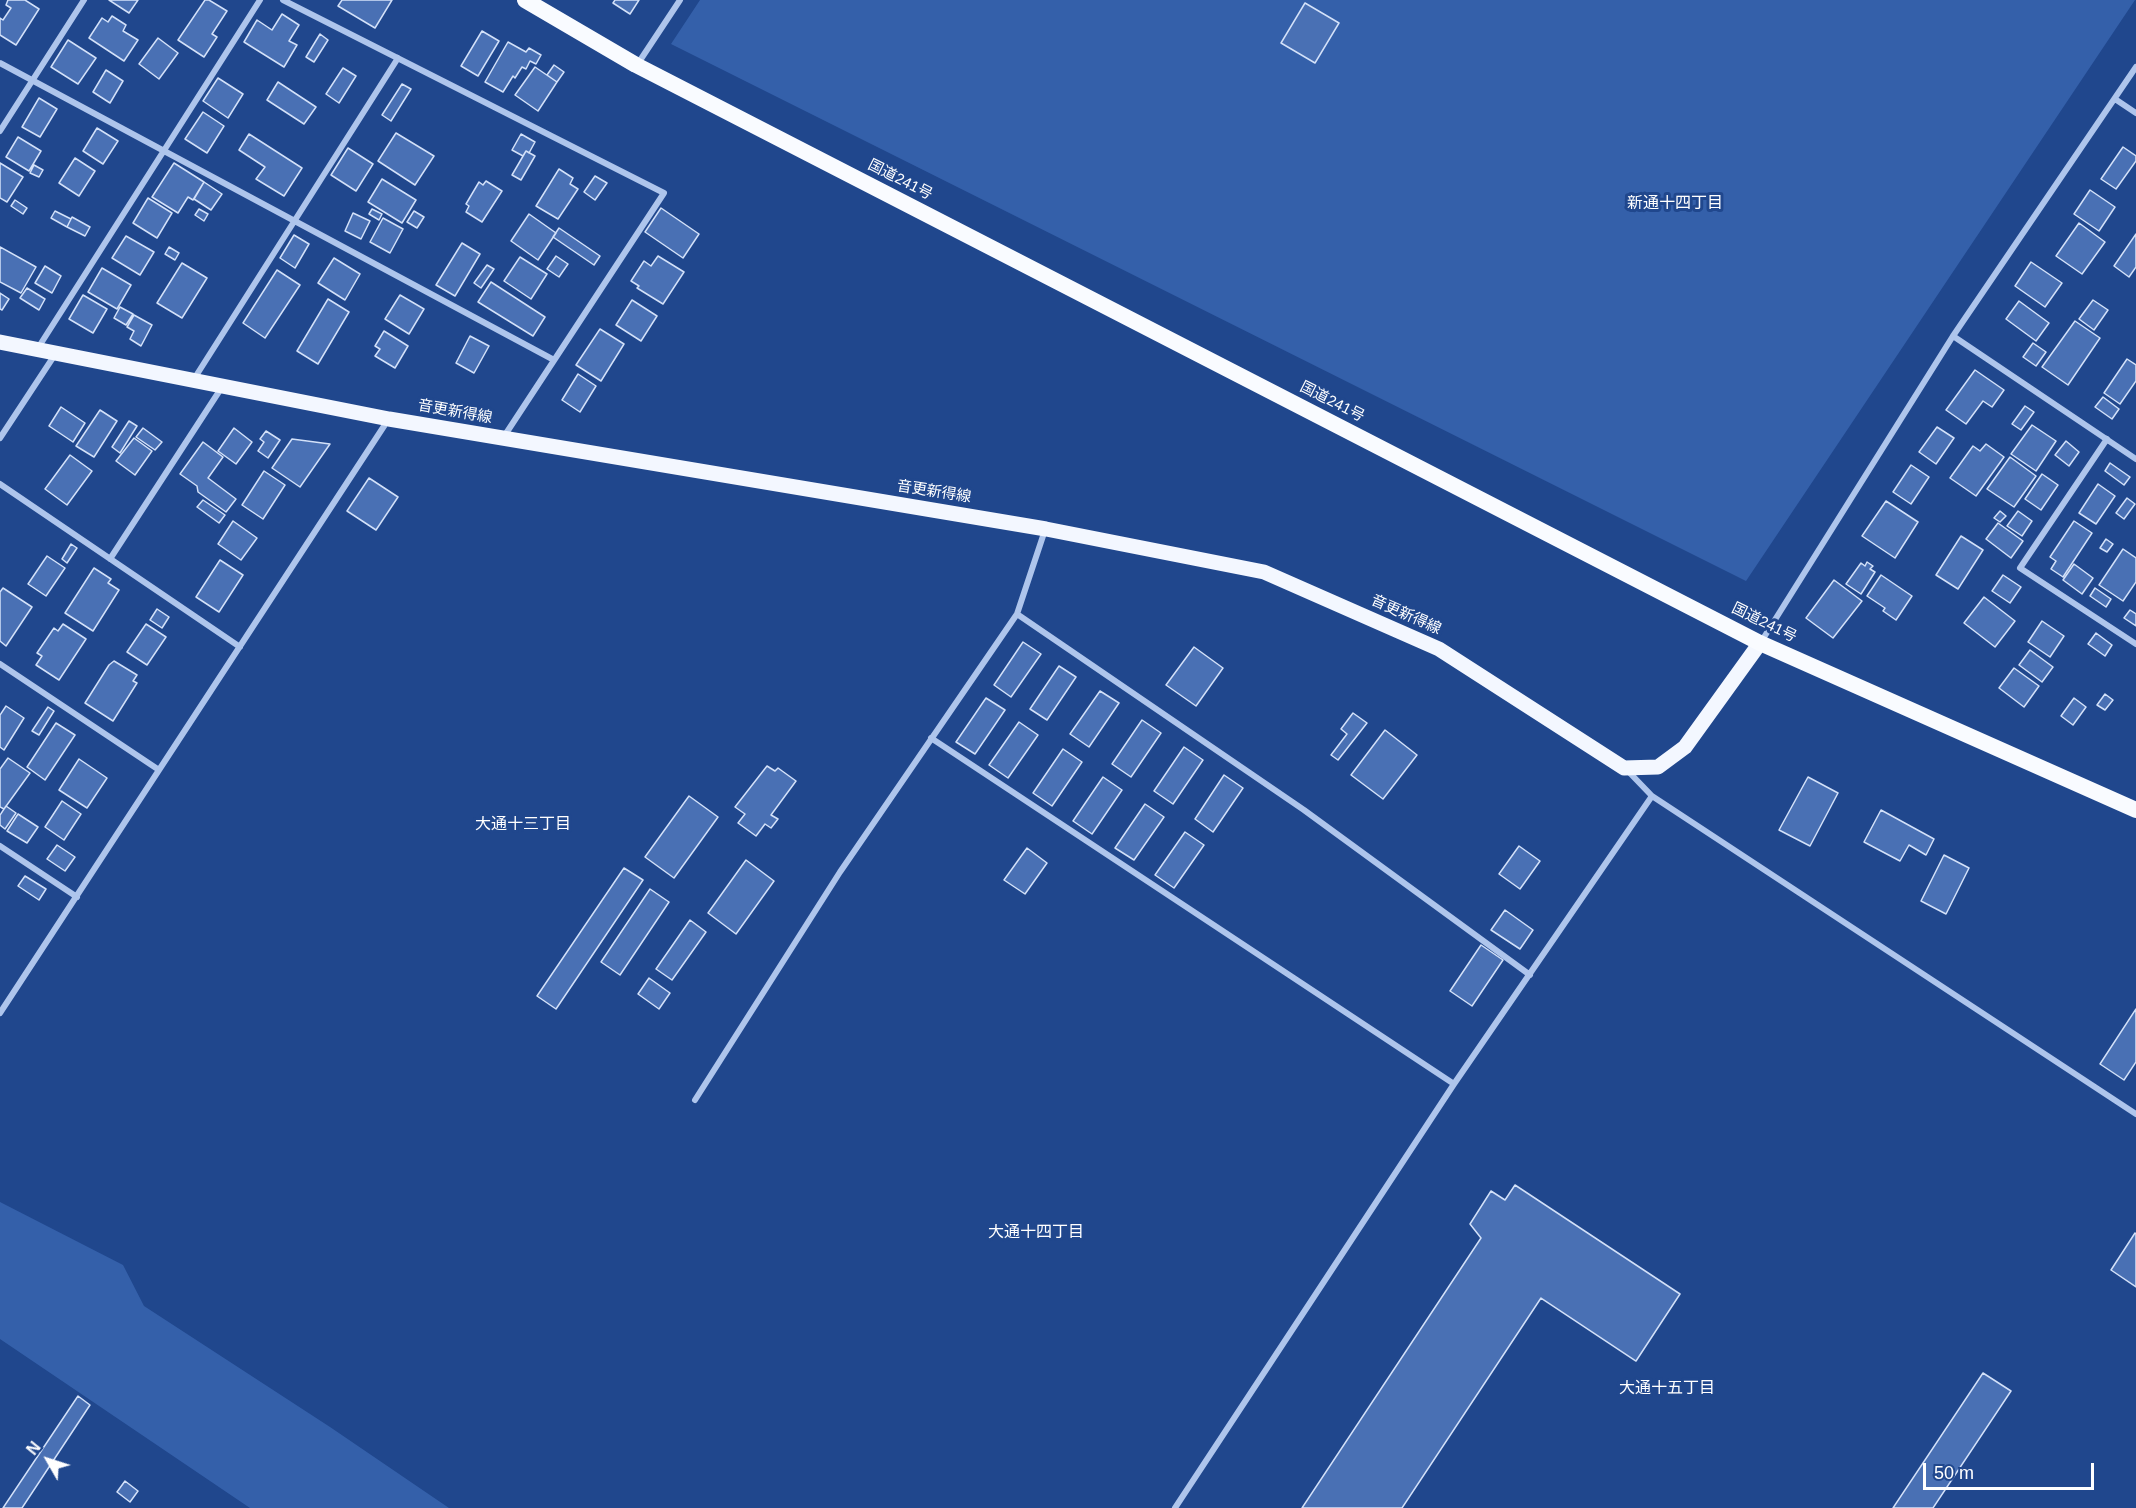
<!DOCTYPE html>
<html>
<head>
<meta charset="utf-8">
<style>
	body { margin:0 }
	#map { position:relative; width:2136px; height:1508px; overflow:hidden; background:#20478d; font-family:Helvetica,sans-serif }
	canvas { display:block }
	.north { position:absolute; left:18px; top:1430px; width:60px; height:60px; -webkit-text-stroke:4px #20478d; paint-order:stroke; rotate:309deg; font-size:16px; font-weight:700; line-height:24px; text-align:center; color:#fff }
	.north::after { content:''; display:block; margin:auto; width:21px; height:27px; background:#fff; clip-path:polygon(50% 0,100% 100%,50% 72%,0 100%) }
	.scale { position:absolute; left:1923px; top:1463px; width:171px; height:27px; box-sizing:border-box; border:3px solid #fff; border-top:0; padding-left:8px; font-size:18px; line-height:21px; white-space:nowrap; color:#fff; -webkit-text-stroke:4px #20478d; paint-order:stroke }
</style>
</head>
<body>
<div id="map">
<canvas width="2136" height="1508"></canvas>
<div class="north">N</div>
<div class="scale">50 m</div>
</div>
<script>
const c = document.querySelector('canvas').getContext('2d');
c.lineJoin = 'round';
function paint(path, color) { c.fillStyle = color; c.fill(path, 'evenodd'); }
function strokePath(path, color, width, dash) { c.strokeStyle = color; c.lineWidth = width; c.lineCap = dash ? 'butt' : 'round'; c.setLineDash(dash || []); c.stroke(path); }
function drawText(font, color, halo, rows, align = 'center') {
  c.font = font + ' Helvetica,"Noto Sans JP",sans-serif'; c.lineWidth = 6; c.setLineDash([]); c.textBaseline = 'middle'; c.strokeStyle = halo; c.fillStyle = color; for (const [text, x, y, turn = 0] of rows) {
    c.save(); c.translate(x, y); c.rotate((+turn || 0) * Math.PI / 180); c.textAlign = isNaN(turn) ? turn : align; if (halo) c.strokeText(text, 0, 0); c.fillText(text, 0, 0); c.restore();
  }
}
const green = new Path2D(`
	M 700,0 L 2135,0 L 1746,581 L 671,44 Z
	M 0,1202 L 123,1265 L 144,1306 L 330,1427 L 449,1508 L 250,1508 L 0,1339 Z`);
const building = new Path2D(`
	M 8,0 L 25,0 L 39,9 L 16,45 L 0,35 L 0,18 L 3,20 L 11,8 L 6,5 Z
	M 109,0 L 138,0 L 129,13 Z
	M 205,0 L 209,0 L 227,11 L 212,34 L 217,37 L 204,57 L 178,40 Z
	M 342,0 L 392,0 L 375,28 L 338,6 Z
	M 615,0 L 639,0 L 630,14 L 613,3 Z
	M 1305,3 L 1339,23 L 1315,63 L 1281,43 Z
	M 282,14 L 299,25 L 289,41 L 297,45 L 284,67 L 244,42 L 257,20 L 272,30 Z
	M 112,16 L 126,25 L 123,31 L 138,40 L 124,61 L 89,38 L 102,18 L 108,22 Z
	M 482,31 L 499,41 L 478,76 L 461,66 Z
	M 320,34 L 328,40 L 314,62 L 306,57 Z
	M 158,38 L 178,53 L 159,79 L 139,64 Z
	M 68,40 L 96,58 L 78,84 L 51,67 Z
	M 508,42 L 526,52 L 529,48 L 541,55 L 536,64 L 530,61 L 526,69 L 522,67 L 515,78 L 513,76 L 503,92 L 485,82 Z
	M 554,65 L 564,72 L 557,82 L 547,75 Z
	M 535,67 L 557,82 L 538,111 L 515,95 Z
	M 343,68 L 356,76 L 339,103 L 326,94 Z
	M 106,70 L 123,81 L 110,103 L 93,92 Z
	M 218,78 L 243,94 L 228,118 L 203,101 Z
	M 278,82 L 316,107 L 304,124 L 267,100 Z
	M 402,84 L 411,89 L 391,121 L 382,115 Z
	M 39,98 L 57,109 L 40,137 L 22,127 Z
	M 203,112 L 224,126 L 207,153 L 185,139 Z
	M 97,128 L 118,141 L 103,164 L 83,151 Z
	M 396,133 L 434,156 L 415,185 L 378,161 Z
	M 249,134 L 302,168 L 284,196 L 256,179 L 265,167 L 239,150 Z
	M 521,134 L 535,142 L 529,153 L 526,151 L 523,156 L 512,150 Z
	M 18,137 L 41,151 L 29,171 L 6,157 Z
	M 2123,147 L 2136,156 L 2136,161 L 2116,189 L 2101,179 Z
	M 348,148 L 373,164 L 356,191 L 331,175 Z
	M 526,151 L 535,156 L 521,180 L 512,175 Z
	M 75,158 L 95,171 L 79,196 L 59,183 Z
	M 0,163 L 23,177 L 7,202 L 0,198 Z
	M 174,163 L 204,182 L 193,200 L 188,197 L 178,213 L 152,197 Z
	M 34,165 L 43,170 L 39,177 L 30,173 Z
	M 559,169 L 573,178 L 570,184 L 578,189 L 558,219 L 536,206 Z
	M 595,176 L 607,183 L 595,200 L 584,192 Z
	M 382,179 L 416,200 L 402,223 L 368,202 Z
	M 486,181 L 502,191 L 482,222 L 466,212 L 469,206 L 466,204 L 479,182 L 483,185 Z
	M 204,182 L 222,194 L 211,210 L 194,199 Z
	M 2090,190 L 2115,207 L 2099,231 L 2074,214 Z
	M 148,198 L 172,213 L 157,238 L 133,223 Z
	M 15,200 L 27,208 L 23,214 L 11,206 Z
	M 661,208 L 699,234 L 683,258 L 645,232 Z
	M 199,209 L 208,214 L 204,221 L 195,215 Z
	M 372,209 L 382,214 L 379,220 L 369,214 Z
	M 55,211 L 71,219 L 67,227 L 51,218 Z
	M 414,211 L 424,217 L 417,228 L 407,222 Z
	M 353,213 L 370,221 L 361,239 L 345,231 Z
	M 529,214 L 556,233 L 538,260 L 511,241 Z
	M 72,217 L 90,227 L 85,236 L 67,227 Z
	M 383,218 L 403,229 L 390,253 L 370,242 Z
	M 2079,223 L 2105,242 L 2082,274 L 2056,256 Z
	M 559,228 L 600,256 L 594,265 L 553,237 Z
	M 2136,234 L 2136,267 L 2129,277 L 2114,266 Z
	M 294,235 L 309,244 L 295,268 L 280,258 Z
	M 126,236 L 154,252 L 140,275 L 112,258 Z
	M 462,243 L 480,254 L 455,296 L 436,285 Z
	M 0,247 L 36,267 L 21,293 L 0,282 Z
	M 169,247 L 179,253 L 175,260 L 165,254 Z
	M 556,256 L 568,264 L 559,277 L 547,269 Z
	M 658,256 L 684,272 L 663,304 L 637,288 L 639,286 L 631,281 L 644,261 L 651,266 Z
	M 520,257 L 547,274 L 531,299 L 504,281 Z
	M 334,258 L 360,274 L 345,300 L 318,283 Z
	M 2031,262 L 2062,283 L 2045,307 L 2015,286 Z
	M 182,263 L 207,278 L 182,318 L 157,303 Z
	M 487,265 L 494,269 L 481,288 L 474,283 Z
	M 45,266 L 61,276 L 52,293 L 35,283 Z
	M 102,268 L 131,285 L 117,309 L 88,292 Z
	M 277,270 L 300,285 L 265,338 L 243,323 Z
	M 491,282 L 545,317 L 533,336 L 478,302 Z
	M 27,288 L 45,299 L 39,310 L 20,298 Z
	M 0,293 L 9,299 L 2,310 L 0,309 Z
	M 83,295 L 107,309 L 93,333 L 69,319 Z
	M 400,295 L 424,309 L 409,334 L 385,319 Z
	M 328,299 L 349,312 L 318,364 L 297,351 Z
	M 632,300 L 657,316 L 641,341 L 616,325 Z
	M 2093,300 L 2108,310 L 2094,330 L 2079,319 Z
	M 2019,301 L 2049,323 L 2036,341 L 2006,319 Z
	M 120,307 L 133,314 L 126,325 L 114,318 Z
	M 134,315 L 152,325 L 141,346 L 130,339 L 134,331 L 127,327 Z
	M 2075,321 L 2100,338 L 2068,385 L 2042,367 Z
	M 600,329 L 624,344 L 601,381 L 576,365 Z
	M 384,331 L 408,346 L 395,368 L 375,356 L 380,349 L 375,346 Z
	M 470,336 L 489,346 L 474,373 L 456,363 Z
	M 2033,343 L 2046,352 L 2036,366 L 2023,357 Z
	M 2127,359 L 2136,365 L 2136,381 L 2120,404 L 2104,393 Z
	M 1975,370 L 2004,390 L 1992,407 L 1983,401 L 1966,424 L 1946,410 Z
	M 578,374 L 596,386 L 580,412 L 562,400 Z
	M 2103,397 L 2119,409 L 2112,419 L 2095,407 Z
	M 2025,406 L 2034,412 L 2021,430 L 2012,424 Z
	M 61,407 L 85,423 L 73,442 L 49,426 Z
	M 100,410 L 117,421 L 94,457 L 76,446 Z
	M 129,421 L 137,426 L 120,453 L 112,447 Z
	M 2032,425 L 2056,441 L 2036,471 L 2011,454 Z
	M 1937,427 L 1954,438 L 1936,464 L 1919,452 Z
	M 143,428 L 162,442 L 155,450 L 136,437 Z
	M 234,428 L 252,442 L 236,464 L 218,451 Z
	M 266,431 L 280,440 L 268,458 L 258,451 L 264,442 L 260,439 Z
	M 134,438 L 152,451 L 135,475 L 116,461 Z
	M 292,439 L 330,444 L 300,487 L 272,468 Z
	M 2066,441 L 2079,452 L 2069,466 L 2055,455 Z
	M 203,442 L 223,457 L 208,478 L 236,499 L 226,512 L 198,492 L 197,486 L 180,474 Z
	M 1986,444 L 2004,457 L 1976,496 L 1950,478 L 1973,446 L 1980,451 Z
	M 70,455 L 92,471 L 67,505 L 45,489 Z
	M 2010,457 L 2036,476 L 2014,507 L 1987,489 Z
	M 2110,463 L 2130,477 L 2124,485 L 2105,471 Z
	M 1911,465 L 1929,477 L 1911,504 L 1893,492 Z
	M 264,471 L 285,485 L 263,519 L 242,505 Z
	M 2042,474 L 2058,485 L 2041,510 L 2025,499 Z
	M 369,478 L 398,497 L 376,530 L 347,511 Z
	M 2098,484 L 2115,496 L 2096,524 L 2079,513 Z
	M 2127,498 L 2135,504 L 2124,519 L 2116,513 Z
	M 203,500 L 225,515 L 219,523 L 197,507 Z
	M 1886,501 L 1918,522 L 1895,558 L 1862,536 Z
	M 2000,511 L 2006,516 L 2000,522 L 1994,518 Z
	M 2018,511 L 2032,521 L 2022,536 L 2007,526 Z
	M 233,521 L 257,538 L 241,560 L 218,544 Z
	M 2074,521 L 2092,533 L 2063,577 L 2051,569 L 2056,561 L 2050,557 Z
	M 1998,523 L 2023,541 L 2011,558 L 1986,539 Z
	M 1961,536 L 1983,550 L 1958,589 L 1936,575 Z
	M 2106,539 L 2113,544 L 2107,552 L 2100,548 Z
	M 71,544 L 77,548 L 67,563 L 62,559 Z
	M 2123,549 L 2136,558 L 2136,582 L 2123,601 L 2099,585 Z
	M 47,556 L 65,568 L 46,596 L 28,584 Z
	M 220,560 L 243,575 L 219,612 L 196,597 Z
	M 1867,562 L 1873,566 L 1870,569 L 1875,572 L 1861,594 L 1846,584 L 1861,563 L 1865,566 Z
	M 2074,564 L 2093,578 L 2082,594 L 2063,580 Z
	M 94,568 L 111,579 L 108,583 L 119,590 L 93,631 L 65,613 Z
	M 1881,575 L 1912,596 L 1896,620 L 1883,611 L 1885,608 L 1867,596 Z
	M 2003,575 L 2021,587 L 2010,603 L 1992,591 Z
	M 1834,580 L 1862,601 L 1833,638 L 1806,618 Z
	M 3,588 L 32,607 L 6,646 L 0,641 L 0,592 Z
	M 2095,588 L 2111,599 L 2106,607 L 2090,596 Z
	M 1984,597 L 2015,621 L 1995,647 L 1964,623 Z
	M 157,609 L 169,617 L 162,628 L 150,620 Z
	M 2130,610 L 2136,614 L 2136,626 L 2124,618 Z
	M 2042,621 L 2064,636 L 2050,657 L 2028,642 Z
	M 63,624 L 86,639 L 59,680 L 36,665 L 42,656 L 37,653 L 54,628 L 58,631 Z
	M 146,624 L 166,637 L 147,665 L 127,652 Z
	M 2096,633 L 2112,645 L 2105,656 L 2088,644 Z
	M 1023,642 L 1041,654 L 1011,697 L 994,685 Z
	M 1194,647 L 1223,668 L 1196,706 L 1166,685 Z
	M 2030,650 L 2053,667 L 2042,682 L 2019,665 Z
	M 114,661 L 137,675 L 133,681 L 137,683 L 113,721 L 85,703 L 109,665 Z
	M 1059,666 L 1076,677 L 1047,720 L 1030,709 Z
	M 2014,668 L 2039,686 L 2024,707 L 1999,688 Z
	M 1100,691 L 1119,703 L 1089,747 L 1070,734 Z
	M 2105,694 L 2113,700 L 2105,710 L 2097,705 Z
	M 986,698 L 1005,710 L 975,754 L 956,742 Z
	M 2074,698 L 2086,707 L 2073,725 L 2061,716 Z
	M 6,706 L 24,718 L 4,750 L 0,747 L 0,715 Z
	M 48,707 L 54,711 L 39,735 L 32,731 Z
	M 1353,713 L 1367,723 L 1338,760 L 1331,755 L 1347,734 L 1341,729 Z
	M 1142,720 L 1161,733 L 1131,777 L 1112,764 Z
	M 1019,722 L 1038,735 L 1008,778 L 989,765 Z
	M 56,723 L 75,735 L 45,780 L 27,767 Z
	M 1385,730 L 1417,755 L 1383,799 L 1351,775 Z
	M 1184,747 L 1203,760 L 1173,804 L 1154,791 Z
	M 1063,749 L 1082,762 L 1052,806 L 1033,793 Z
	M 8,758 L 30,773 L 4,809 L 0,807 L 0,769 Z
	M 79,759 L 107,778 L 87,808 L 59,790 Z
	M 767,766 L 775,771 L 778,768 L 796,781 L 771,815 L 778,819 L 771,828 L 765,824 L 756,836 L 738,823 L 745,814 L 735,807 Z
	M 1224,775 L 1243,788 L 1213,832 L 1195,819 Z
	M 1103,777 L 1122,790 L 1092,834 L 1073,821 Z
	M 1808,777 L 1838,793 L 1810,846 L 1779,830 Z
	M 689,796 L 718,817 L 674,878 L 645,857 Z
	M 62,801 L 81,814 L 64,840 L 45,827 Z
	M 1145,804 L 1164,817 L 1134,860 L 1115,848 Z
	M 6,806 L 16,813 L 5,829 L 0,825 L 0,815 Z
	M 1881,810 L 1934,839 L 1926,855 L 1909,845 L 1900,861 L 1864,842 Z
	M 18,814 L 38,827 L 27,843 L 7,831 Z
	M 1185,832 L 1204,845 L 1174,888 L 1155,875 Z
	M 57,845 L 75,857 L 65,871 L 47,859 Z
	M 1519,846 L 1540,861 L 1520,889 L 1499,874 Z
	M 1027,848 L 1047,863 L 1025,894 L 1004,880 Z
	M 1944,855 L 1969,868 L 1946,914 L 1921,901 Z
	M 746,860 L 774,881 L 736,934 L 708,913 Z
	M 624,868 L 643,880 L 556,1009 L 537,996 Z
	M 25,876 L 46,889 L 39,900 L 18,886 Z
	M 650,889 L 669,902 L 620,975 L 601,962 Z
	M 1505,910 L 1533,930 L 1520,949 L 1491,930 Z
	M 690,920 L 706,932 L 672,980 L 656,969 Z
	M 1481,945 L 1503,960 L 1472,1006 L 1450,991 Z
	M 649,978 L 670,993 L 659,1009 L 638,994 Z
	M 2136,1009 L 2136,1062 L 2124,1080 L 2100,1064 Z
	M 1515,1185 L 1680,1294 L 1636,1361 L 1541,1298 L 1402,1508 L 1302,1508 L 1481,1238 L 1470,1224 L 1491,1191 L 1505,1200 Z
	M 2135,1233 L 2136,1234 L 2136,1287 L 2111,1270 Z
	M 1983,1373 L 2011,1391 L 1933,1508 L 1893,1508 Z
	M 78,1396 L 90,1405 L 22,1508 L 3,1508 Z
	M 125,1481 L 138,1491 L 130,1502 L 117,1492 Z`);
const minor = new Path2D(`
	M 283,0 L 664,193 L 503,438
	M 0,63 L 554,360
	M 637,65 L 680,0
	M 2115,99 L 2136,113
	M 0,131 L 84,0
	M 1953,336 L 2136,459
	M 38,348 L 260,0
	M 194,379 L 398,58
	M 0,438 L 56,353
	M 2107,439 L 2020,568 L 2136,644
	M 0,484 L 240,647
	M 110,559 L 222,387
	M 1017,614 L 1304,810 L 1530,975
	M 1761,642 L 1953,336 L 2136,67
	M 0,664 L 159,770
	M 931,738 L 1454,1084
	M 1627,770 L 1652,796 L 2136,1114
	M 0,846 L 77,897
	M 0,1013 L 388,420
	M 695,1100 L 840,872 L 1017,614 L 1045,530
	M 1175,1508 L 1454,1084 L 1652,796`);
const primary = new Path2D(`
	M 0,342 L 389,419 L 1046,529 L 1264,572 L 1439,649 L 1624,768 L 1658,767 L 1685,747 L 1760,643`);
const trunk = new Path2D(`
	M 525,0 L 636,65 L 1760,643 L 2136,810`);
const streetNames = [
	["国道241号",900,180,27],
	["国道241号",1332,402,27],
	["音更新得線",455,412,10],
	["音更新得線",934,492,9],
	["音更新得線",1406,615,24],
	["国道241号",1764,623,26]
];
const neighbourhoodNames = [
	["新通十四丁目",1675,204],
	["大通十三丁目",523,825],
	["大通十四丁目",1036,1233],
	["大通十五丁目",1667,1389]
];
paint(green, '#3460aa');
paint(building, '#4970b4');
strokePath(building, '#d3e1f9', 1.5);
strokePath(minor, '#aec5ec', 6);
strokePath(primary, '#f3f7ff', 15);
strokePath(trunk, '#f9fbff', 16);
drawText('15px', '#fff', '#20478d', streetNames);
drawText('16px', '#fff', '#20478d', neighbourhoodNames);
</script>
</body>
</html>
